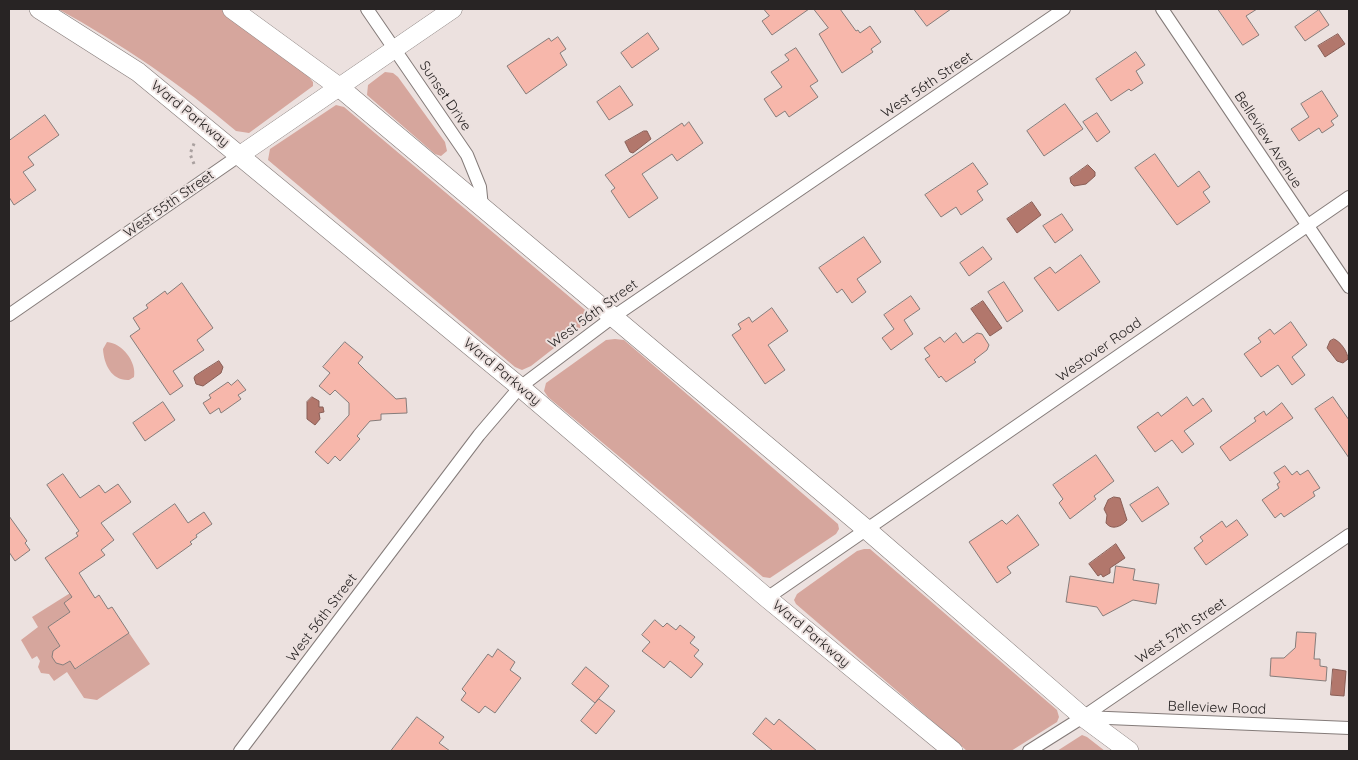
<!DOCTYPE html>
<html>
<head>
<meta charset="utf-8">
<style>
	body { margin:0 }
	#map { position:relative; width:1358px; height:760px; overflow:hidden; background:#ece1df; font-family:Quicksand,sans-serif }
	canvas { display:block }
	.frame { position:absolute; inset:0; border:10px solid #282424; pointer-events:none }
</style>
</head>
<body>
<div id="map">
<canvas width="1358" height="760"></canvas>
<div class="frame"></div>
</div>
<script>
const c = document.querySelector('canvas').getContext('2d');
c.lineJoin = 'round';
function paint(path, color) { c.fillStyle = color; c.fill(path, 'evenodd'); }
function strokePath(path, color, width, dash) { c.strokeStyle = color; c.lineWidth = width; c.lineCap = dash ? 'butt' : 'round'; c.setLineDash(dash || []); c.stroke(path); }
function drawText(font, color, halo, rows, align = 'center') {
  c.font = font + ' Quicksand,sans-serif'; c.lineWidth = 4; c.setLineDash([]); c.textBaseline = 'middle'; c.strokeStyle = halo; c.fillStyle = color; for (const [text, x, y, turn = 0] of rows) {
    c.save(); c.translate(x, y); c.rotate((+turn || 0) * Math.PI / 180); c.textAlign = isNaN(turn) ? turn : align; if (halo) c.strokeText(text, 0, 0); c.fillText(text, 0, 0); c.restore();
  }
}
const green = new Path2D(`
	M 58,9 L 224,9 L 308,76 L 313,82 L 313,86 L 249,133 L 236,131 C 182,85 120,43 58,9 Z
	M 385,72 L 393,73 L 398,77 L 445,142 L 447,151 L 441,156 L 435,154 L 367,95 L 368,85 Z
	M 336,105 L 344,107 L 584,309 L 589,313 L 590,320 L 531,366 L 522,370 L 515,367 L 268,160 L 270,149 Z
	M 615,339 L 624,340 L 838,524 L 839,529 L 836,534 L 770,578 L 763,577 L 548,397 L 544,391 L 546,383 L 606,340 Z
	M 107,342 C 122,343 137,362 134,377 L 129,380 C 112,381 104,365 103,349 Z
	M 864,549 L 870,549 L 1057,710 L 1059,717 L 1057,722 L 1011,751 L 967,751 L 796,604 L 794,600 L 797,594 L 857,551 Z
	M 75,590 L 79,596 L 66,601 L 70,612 L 48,627 L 60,646 L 53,651 L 53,657 L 56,663 L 63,665 L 70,661 L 76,669 L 129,633 L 150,664 L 97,700 L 84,698 L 67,672 L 54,681 L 49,674 L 41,673 L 38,667 L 40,661 L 37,656 L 32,659 L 21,640 L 38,627 L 32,617 Z
	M 1082,735 L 1087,737 L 1105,751 L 1057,751 Z`);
const water = new Path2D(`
	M 1338,34 L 1345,44 L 1325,57 L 1318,46 Z
	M 644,131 L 647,131 L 651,139 L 633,153 L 630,152 L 625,142 Z
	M 1088,165 L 1095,172 L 1095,176 L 1086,184 L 1074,186 L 1071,183 L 1070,178 Z
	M 1032,202 L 1041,215 L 1017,233 L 1007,219 Z
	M 983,301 L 1002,328 L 990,336 L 971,309 Z
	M 1334,339 C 1340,341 1348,352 1348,359 L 1343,363 L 1337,361 L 1327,348 L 1330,341 Z
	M 219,361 L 223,367 L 221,373 L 203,386 L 196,384 L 194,378 L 195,376 Z
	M 312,397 L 319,401 L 319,407 L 323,407 L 324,412 L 319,413 L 320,419 L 315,425 L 307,419 L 307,402 Z
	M 1114,497 L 1120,498 L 1127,520 C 1122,526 1112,531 1106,523 L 1107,515 L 1104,509 L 1108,500 Z
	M 1116,544 L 1125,558 L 1110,568 L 1110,573 L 1103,577 L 1101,574 L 1098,576 L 1089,564 Z
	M 1333,669 L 1346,671 L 1344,696 L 1331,695 Z`);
const building = new Path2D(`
	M 764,9 L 809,9 L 772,35 L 762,21 L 769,16 Z
	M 814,9 L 840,9 L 856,31 L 858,30 L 860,33 L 870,26 L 881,42 L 871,49 L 873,52 L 842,73 L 819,34 L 828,28 Z
	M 914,9 L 951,9 L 927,26 Z
	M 1218,9 L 1257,9 L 1246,16 L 1259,35 L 1243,45 Z
	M 1319,10 L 1329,25 L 1305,41 L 1295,27 Z
	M 648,33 L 659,49 L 632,68 L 621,53 Z
	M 558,37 L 566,49 L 560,53 L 567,65 L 526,94 L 507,66 L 549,38 L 551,41 Z
	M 796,48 L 818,81 L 810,86 L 818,97 L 789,117 L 785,111 L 776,117 L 764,99 L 782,87 L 771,72 L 789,60 L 785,55 Z
	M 1136,52 L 1145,65 L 1136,71 L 1143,83 L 1131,91 L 1129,89 L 1111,101 L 1096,79 Z
	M 620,86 L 633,105 L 609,120 L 597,102 Z
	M 1322,91 L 1338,116 L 1331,121 L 1334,125 L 1322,133 L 1319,128 L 1299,141 L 1291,129 L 1309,117 L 1301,104 Z
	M 1065,104 L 1083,129 L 1044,156 L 1027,131 Z
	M 1097,113 L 1110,132 L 1097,142 L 1083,122 Z
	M 45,115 L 59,135 L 28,157 L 34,165 L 23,172 L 36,190 L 14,205 L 9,197 L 9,141 Z
	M 689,122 L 703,143 L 677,161 L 672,154 L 642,174 L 658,198 L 629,218 L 611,191 L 615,188 L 605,175 L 682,123 L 684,126 Z
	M 1155,154 L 1178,187 L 1199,171 L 1210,187 L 1203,192 L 1210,202 L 1177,225 L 1135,168 Z
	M 973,163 L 988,184 L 977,191 L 983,200 L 961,215 L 956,207 L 941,217 L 925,195 Z
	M 1062,214 L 1073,230 L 1055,243 L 1043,226 Z
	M 864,237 L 881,262 L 857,279 L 866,292 L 852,303 L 842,289 L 837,293 L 819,268 Z
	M 983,247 L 992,259 L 969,276 L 960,263 Z
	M 1081,255 L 1100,282 L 1058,311 L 1034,278 L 1050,267 L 1055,273 Z
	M 1004,282 L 1023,311 L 1007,322 L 988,292 Z
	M 182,283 L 213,328 L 197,340 L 204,350 L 173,371 L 183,386 L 170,395 L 130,336 L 140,329 L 133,318 L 148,308 L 146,305 L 165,291 L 167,294 Z
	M 911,296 L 920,309 L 904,320 L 913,334 L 891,350 L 882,338 L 894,329 L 884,315 Z
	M 772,308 L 788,331 L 768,345 L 785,370 L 765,384 L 732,335 L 741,329 L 738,324 L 749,317 L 752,322 Z
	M 1291,322 L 1307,345 L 1292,357 L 1305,375 L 1292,385 L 1278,365 L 1261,377 L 1244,354 L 1261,342 L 1258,338 L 1270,329 L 1274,334 Z
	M 956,333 L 963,343 L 977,333 L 982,334 L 989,345 L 987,350 L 974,360 L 976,362 L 946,382 L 941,376 L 939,378 L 925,359 L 930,356 L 924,348 L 940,337 L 944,342 Z
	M 345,342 L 363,357 L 358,363 L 366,371 L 396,399 L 406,398 L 407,413 L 381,414 L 381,420 L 370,421 L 357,436 L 360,439 L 340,461 L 335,456 L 328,464 L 315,452 L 349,415 L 349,403 L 335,390 L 330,395 L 319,386 L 330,373 L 323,367 Z
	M 238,380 L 246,390 L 238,395 L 241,399 L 221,413 L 219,408 L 210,414 L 203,403 L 211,398 L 209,395 L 228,382 L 231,385 Z
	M 1187,397 L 1193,406 L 1203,398 L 1212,411 L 1184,431 L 1194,444 L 1182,453 L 1172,440 L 1155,452 L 1137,427 L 1158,412 L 1161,416 Z
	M 1333,397 L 1349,420 L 1349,458 L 1315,409 Z
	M 163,402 L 175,420 L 145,441 L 133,423 Z
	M 1282,403 L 1293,418 L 1230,461 L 1220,447 L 1256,421 L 1254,418 L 1264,411 L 1266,415 Z
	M 1096,455 L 1114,481 L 1094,496 L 1096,499 L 1070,519 L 1059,503 L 1063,499 L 1053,485 Z
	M 1285,466 L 1292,475 L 1297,471 L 1300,475 L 1308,470 L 1320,488 L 1313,492 L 1315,496 L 1284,517 L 1281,513 L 1275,518 L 1262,500 L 1279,488 L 1277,484 L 1280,482 L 1274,473 Z
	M 63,474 L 80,498 L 99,485 L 105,493 L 118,484 L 131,502 L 101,523 L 114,540 L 101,550 L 105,555 L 79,573 L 95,598 L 99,595 L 108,609 L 112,607 L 129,633 L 75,669 L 70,661 L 63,665 L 56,663 L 52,657 L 53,651 L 60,646 L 48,627 L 70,612 L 64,603 L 72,597 L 45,558 L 78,536 L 76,533 L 79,531 L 47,485 Z
	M 1158,487 L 1169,504 L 1142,522 L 1130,505 Z
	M 175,504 L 188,523 L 204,512 L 212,524 L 196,535 L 197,537 L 190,542 L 192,544 L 157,569 L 133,534 Z
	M 1018,515 L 1039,545 L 1007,567 L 1011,573 L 997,583 L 969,542 L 1002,520 L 1006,524 Z
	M 9,516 L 27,541 L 25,543 L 30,550 L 15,561 L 9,552 Z
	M 1237,520 L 1248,535 L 1206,565 L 1194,548 L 1203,541 L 1200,537 L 1222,521 L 1226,527 Z
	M 1116,566 L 1135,569 L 1133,580 L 1159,584 L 1156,604 L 1133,600 L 1103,616 L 1097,607 L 1066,602 L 1070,576 L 1113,583 Z
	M 655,620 L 663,627 L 667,623 L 676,630 L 680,625 L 695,637 L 690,643 L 699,650 L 694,656 L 703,664 L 691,678 L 670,661 L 664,668 L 642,651 L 650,642 L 642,635 Z
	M 1297,632 L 1316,633 L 1314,659 L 1320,659 L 1320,666 L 1327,667 L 1326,681 L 1270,676 L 1271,658 L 1284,658 L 1295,648 Z
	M 498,649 L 515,662 L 510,670 L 521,678 L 495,713 L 485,706 L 479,713 L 461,700 L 466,693 L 462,689 L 488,654 L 492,657 Z
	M 586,667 L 609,686 L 595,703 L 572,684 Z
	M 599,699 L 615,711 L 596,734 L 581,721 Z
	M 417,717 L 444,737 L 439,743 L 450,751 L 391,751 Z
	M 766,718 L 774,725 L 779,719 L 817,751 L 773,751 L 753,734 Z`);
const path = new Path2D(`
	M 194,164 L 190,154 L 195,141`);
const street = new Path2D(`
	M 367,9 L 467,155 L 480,187 L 482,207
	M 1162,9 L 1349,287
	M 9,315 L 240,155
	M 767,598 L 1349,197
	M 1084,717 L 1349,728
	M 240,751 L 479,435 L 520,387 L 613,317 L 1064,9
	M 1029,751 L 1083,717 L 1349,535`);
const secondary = new Path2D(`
	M 240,155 L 453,9`);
const primary = new Path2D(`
	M 39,9 L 138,72 L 520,387 L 767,598 L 953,751
	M 232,9 L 339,87 L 866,529 L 1083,717 L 1129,751`);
const streetNames = [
	["West 56th Street",927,85,-34],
	["Sunset Drive",445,96,56],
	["Ward Parkway",190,114,39],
	["Belleview Avenue",1268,140,57],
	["West 55th Street",169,204,-35],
	["West 56th Street",593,314,-36],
	["Westover Road",1099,350,-35],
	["Ward Parkway",502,372,40],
	["West 56th Street",322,618,-53],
	["West 57th Street",1181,631,-34],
	["Ward Parkway",811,634,40],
	["Belleview Road",1217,708,2]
];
paint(green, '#d6a69d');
paint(water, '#b2776c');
strokePath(water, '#895e56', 1);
paint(building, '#f7b7ab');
strokePath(building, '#857c7a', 1);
strokePath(street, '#847b79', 14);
strokePath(secondary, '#847b79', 19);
strokePath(primary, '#847b79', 20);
strokePath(path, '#a9a09f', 3, [2.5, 4]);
strokePath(street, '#fff', 12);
strokePath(secondary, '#fff', 18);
strokePath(primary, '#fff', 19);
drawText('14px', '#282424', '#ece1df', streetNames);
</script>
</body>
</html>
